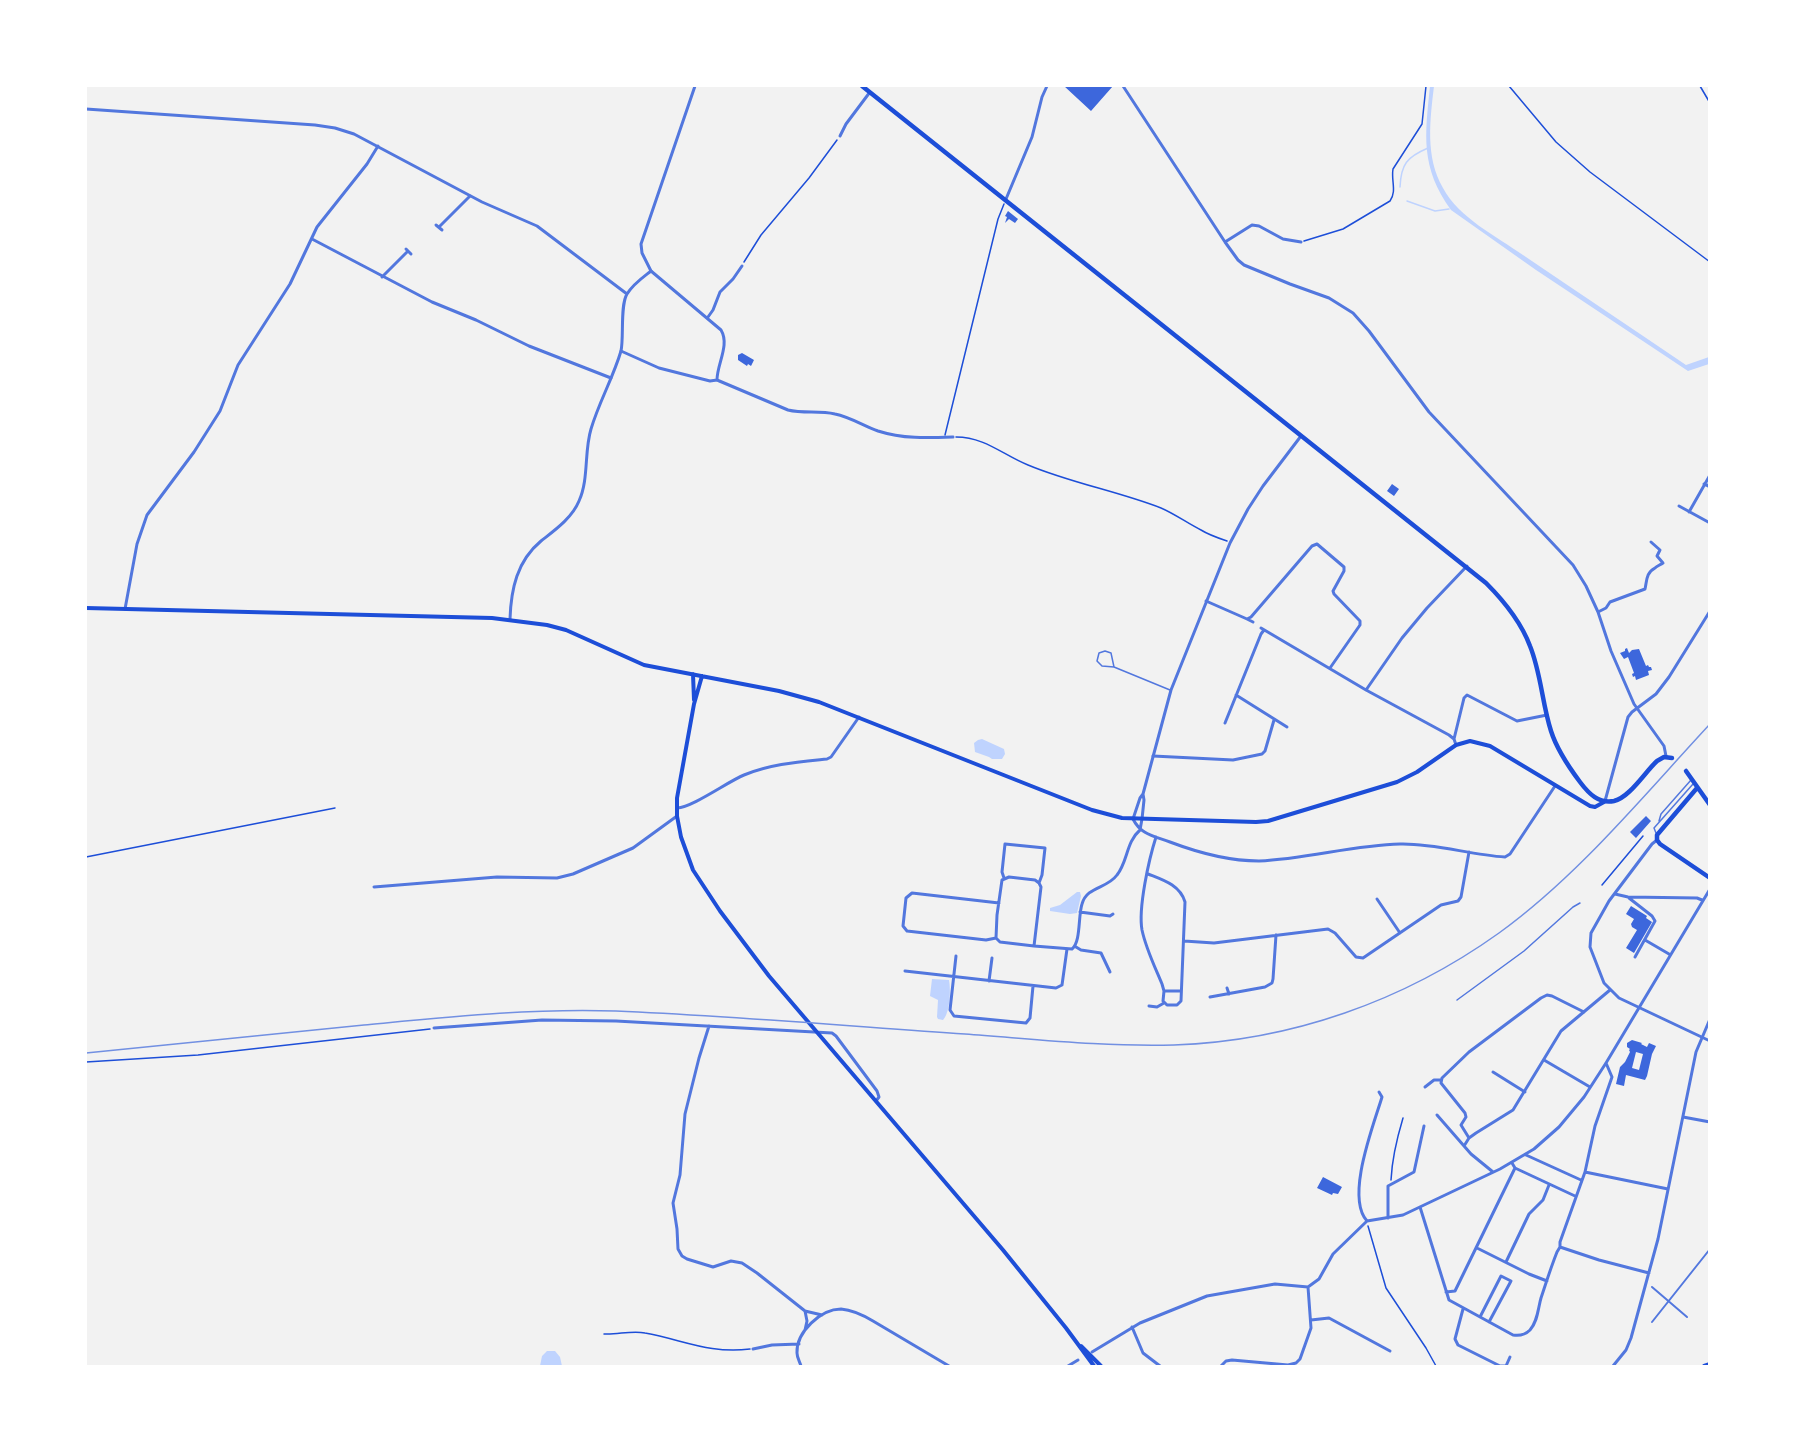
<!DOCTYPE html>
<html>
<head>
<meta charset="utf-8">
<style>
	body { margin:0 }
	#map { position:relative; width:1795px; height:1452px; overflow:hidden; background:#f2f2f2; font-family:"Work Sans",sans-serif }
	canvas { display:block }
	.frame { position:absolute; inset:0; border:87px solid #fff; pointer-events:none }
</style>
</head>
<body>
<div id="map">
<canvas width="1795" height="1452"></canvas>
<div class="frame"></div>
</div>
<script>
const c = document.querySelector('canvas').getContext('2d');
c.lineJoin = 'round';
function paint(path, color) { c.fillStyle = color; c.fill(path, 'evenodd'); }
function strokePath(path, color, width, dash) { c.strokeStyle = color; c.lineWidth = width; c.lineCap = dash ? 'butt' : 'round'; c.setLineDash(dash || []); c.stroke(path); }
const water = new Path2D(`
	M 1430,86 L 1434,86 C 1430,120 1425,157 1443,188 C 1459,218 1496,236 1523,255 C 1577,292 1632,328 1686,365 L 1709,357 L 1709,364 L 1688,371 L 1536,270 L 1451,210 C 1420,167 1425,135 1430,86 Z
	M 982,739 L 1004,749 L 1005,754 L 1002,759 L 992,759 L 989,757 L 975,752 L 974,743 L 978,740 Z
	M 1077,892 L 1080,892 L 1081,896 L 1077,913 L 1070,914 L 1050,911 L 1050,908 L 1060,905 Z
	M 932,979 L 949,980 C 951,991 950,1013 943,1020 L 938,1019 L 937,1017 L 938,1000 L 930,996 Z
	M 547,1351 L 555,1351 L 560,1357 L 562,1366 L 540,1366 L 542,1356 Z`);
const stream = new Path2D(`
	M 1400,187 C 1401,164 1407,157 1428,148
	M 1407,201 L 1435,211 L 1449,209`);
const building = new Path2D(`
	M 1064,86 L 1113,86 L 1091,111 Z
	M 1008,211 L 1018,219 L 1015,223 L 1009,219 L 1005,223 L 1007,217 L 1005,216 Z
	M 742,353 L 754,360 L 751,366 L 748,364 L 747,366 L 738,360 L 738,355 Z
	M 1392,484 L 1399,489 L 1394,496 L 1387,491 Z
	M 1627,648 L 1629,653 L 1632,650 L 1639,649 L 1646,666 L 1648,665 L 1649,667 L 1651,667 L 1652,670 L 1648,671 L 1649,675 L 1636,680 L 1635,676 L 1633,677 L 1632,674 L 1634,673 L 1628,657 L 1624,659 L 1620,653 L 1625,651 L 1625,649 Z
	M 1646,816 L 1651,821 L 1636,838 L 1630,832 Z
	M 1631,906 L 1647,916 L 1646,918 L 1652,922 L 1634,953 L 1626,948 L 1637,930 L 1632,927 L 1631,924 L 1634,919 L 1626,914 Z
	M 1632,1040 L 1642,1043 L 1641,1044 L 1647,1047 L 1649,1043 L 1656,1046 L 1652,1054 L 1647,1076 L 1645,1080 L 1626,1075 L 1624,1086 L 1616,1084 L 1620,1067 L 1625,1062 L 1630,1052 L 1629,1050 L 1630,1049 L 1627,1047 L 1627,1043 ZM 1636,1052 L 1643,1054 L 1639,1070 L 1632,1068 Z
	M 1323,1177 L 1342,1187 L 1338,1194 L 1333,1193 L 1332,1195 L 1317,1188 Z`);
const path = new Path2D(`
	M 1509,86 L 1556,142 L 1590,172 L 1710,262
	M 1700,86 L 1710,103
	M 1304,241 L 1343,229 L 1390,201 C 1397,191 1391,181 1393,169 L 1422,124 L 1426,86
	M 744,262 L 761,235 L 809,178 L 837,140
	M 945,435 L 998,219 L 1004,204
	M 956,437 C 985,437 1003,455 1028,465 C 1071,483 1117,491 1161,508 C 1175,514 1187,523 1201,530 C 1209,535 1218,538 1227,541
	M 86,857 L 335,808
	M 1602,885 L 1643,836
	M 86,1062 L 198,1055 L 430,1029
	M 1391,1180 C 1392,1159 1397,1138 1403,1118
	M 1368,1226 L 1386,1288 L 1426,1348 L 1436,1366
	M 604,1334 C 617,1335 632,1330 645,1333 C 684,1340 709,1354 750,1349`);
const service = new Path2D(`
	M 1114,667 L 1111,653 L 1105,651 L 1099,653 L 1097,661 L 1102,666 L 1114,667 L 1170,690
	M 1659,821 L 1661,814 L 1691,780
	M 1656,833 L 1654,828 L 1693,784
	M 1457,1000 L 1524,951 L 1573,907 L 1580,903`);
const pedestrian = new Path2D(`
	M 1652,1287 L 1687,1317
	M 1652,1322 L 1710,1249`);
const minor = new Path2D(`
	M 1123,86 L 1225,242 L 1238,260 L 1244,265 L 1290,284 L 1329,298 L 1353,313 L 1369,331 L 1429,412 L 1573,565 L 1586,586 L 1598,612 L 1611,651 L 1634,704 L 1664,746 L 1666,756
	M 840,136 L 846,124 L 870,92
	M 1006,199 L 1032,137 L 1042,97 L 1047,86
	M 436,225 L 442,230
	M 439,227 L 470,196
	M 312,239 L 432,302 L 476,320 L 529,346 L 611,378
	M 1225,242 L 1252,225 L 1259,226 L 1283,239 L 1301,242
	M 406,249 L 411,254
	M 651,271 L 721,330 C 730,345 717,364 717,380
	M 382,277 L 408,251
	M 708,317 L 713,310 L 720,292 L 733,279 L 742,266
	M 621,351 L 659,368 L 710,381 L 717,380 L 788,410 C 804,414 819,410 835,414 C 850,417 864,426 878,431 C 903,439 927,438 953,437
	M 1704,484 L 1708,486 L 1710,482
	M 1679,506 L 1710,523
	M 1689,512 L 1710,475
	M 1206,601 L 1247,619 L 1251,617 L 1312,546 L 1317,544 L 1344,567 L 1344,571 L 1333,591 L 1334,594 L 1360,621 L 1360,625 L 1330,668
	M 125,609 L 137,544 L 147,515 L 194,452 L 220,411 L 238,365 L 290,284 L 317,227 L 367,164 L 378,146
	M 1598,612 L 1606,608 L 1610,602 L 1645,589 C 1647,580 1646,573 1655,568 C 1657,566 1660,565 1663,563 L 1657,556 L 1660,550 L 1651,542
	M 1247,619 L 1253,622
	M 1261,628 L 1366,690 L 1449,735 L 1454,739 L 1456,745
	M 1366,690 L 1402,638 L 1427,608 L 1467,566
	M 1236,695 L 1287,727
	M 1225,723 L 1261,634 L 1264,630
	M 1454,739 L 1464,698 L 1467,695 L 1517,721 L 1547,715
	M 1153,756 L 1233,760 L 1262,754 L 1265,751 L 1274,720
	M 1605,801 L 1628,717 L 1632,712 L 1656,694 L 1669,677 L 1710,611
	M 677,808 C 693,807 727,782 744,775 C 771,764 798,762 827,759 L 831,757 L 859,717
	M 1133,819 C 1141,835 1154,836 1170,842 C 1199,853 1228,861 1259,861 C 1307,859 1353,845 1400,844 C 1435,843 1470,855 1505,857 L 1510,854 L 1555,786
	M 1140,830 L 1142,819
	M 1657,840 L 1652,844 L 1609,901 L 1591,933 L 1590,947 L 1604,983 L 1619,998 L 1710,1041
	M 1148,874 C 1163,880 1180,885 1185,902 L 1181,1001 L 1177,1005 L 1167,1005 L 1163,1001 L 1164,991 L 1162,984 C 1155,967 1146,949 1142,930 C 1138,908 1149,859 1156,837
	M 1004,878 L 1002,872 L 1005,844 L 1045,848 L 1042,875 L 1039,883
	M 374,887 L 497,877 L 557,878 L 573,874 L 633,848 L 677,816
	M 1615,894 L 1628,897 L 1697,898 L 1702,900
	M 1629,898 L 1652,916 L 1655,921 L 1635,957
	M 1377,899 L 1400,933
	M 1080,912 L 1110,916 L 1113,914
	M 996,938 L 986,940 L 907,931 L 903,926 L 906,898 L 912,893 L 999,903
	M 1645,940 L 1669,954
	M 1184,941 L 1214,943 L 1328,929 L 1335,933 L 1356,957 L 1363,958 L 1441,905 L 1458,901 L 1461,897 L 1469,852
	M 1034,946 L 1000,942 L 996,938 L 997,915 L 1002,880 L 1009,877 L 1035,880 L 1039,883 L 1041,887 L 1034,946 L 1072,949 C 1081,942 1078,916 1082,904 C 1087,886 1107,889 1117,875 C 1128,861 1126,842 1140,830
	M 1076,947 L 1081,950 L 1101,953 L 1110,972
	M 956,956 L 950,1010 L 954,1016 L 1026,1023 L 1030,1018 L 1033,986
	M 905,971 L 1056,988 L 1062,985 L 1067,949
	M 989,981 L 992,958
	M 1227,988 L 1229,994
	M 1164,991 L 1181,991
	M 1210,997 L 1265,987 L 1272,983 L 1273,979 L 1276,935
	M 1149,1006 L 1157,1007 L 1164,1003
	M 709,1026 L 699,1058 L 685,1114 L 680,1175 L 673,1203 L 677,1229 L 678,1249 L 682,1256 L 687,1259 L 713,1267 L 731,1261 L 742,1263 L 757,1273 L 805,1311 L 822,1315
	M 434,1028 L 542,1020 L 616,1021 L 832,1033 L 836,1036 L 877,1091 L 879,1097 L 876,1101
	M 1544,1060 L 1590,1087
	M 1493,1072 L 1525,1092
	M 1425,1087 L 1434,1080 L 1440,1080
	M 1437,1115 L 1471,1154 L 1493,1172
	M 1683,1117 L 1710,1122
	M 1469,1138 L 1461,1125 L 1466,1117 L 1465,1113 L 1441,1083 L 1442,1078 L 1469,1052 L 1541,998 L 1547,995 L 1552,996 L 1584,1012
	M 1464,1146 L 1469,1138 L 1476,1133 L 1513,1110 L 1561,1031 L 1610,990
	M 1526,1155 L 1581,1180
	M 1512,1163 L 1515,1168 L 1575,1196
	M 1585,1172 L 1668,1189
	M 1420,1207 L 1449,1300 L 1513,1335 C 1519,1336 1525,1335 1530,1330 C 1538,1321 1538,1308 1541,1298 C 1546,1283 1551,1267 1557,1252 L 1560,1247 L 1560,1242 L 1585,1172 L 1595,1126 L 1612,1077 L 1606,1063
	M 1388,1218 L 1388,1186 L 1414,1172 L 1424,1126
	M 1367,1221 C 1345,1197 1374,1124 1382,1097 L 1379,1092
	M 1560,1247 L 1599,1260 L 1649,1273
	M 1477,1248 L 1529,1274 L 1547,1281
	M 1506,1262 L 1529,1214 L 1543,1200 L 1549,1185
	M 1446,1292 L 1455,1291 L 1515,1168
	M 1463,1309 L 1455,1339 L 1458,1345 L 1500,1366 L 1506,1366 L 1510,1357
	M 1480,1317 L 1501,1276 L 1511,1281 L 1489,1322
	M 1311,1320 L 1329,1318 L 1390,1351
	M 1132,1327 L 1143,1353 L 1160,1366
	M 805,1330 L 807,1321 L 805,1311
	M 753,1349 L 772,1345 L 799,1344
	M 1092,1352 L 1140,1323 L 1207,1296 L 1275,1284 L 1308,1287 L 1319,1279 L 1333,1254 L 1367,1221 L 1403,1215 L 1500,1169 L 1534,1149 L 1559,1127 L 1584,1097 L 1606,1063 L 1710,889
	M 801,1366 C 800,1362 797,1358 797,1353 C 796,1332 821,1309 841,1309 C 853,1310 863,1315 873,1321 L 949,1366
	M 1068,1366 L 1078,1360
	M 1221,1366 L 1226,1361 L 1232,1360 L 1288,1365 L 1296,1363 L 1300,1359 L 1311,1328 L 1308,1287
	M 1613,1366 L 1626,1350 L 1631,1338 L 1658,1239 L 1696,1052 L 1710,1019`);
const tertiary = new Path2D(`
	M 86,109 L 315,125 L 335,128 L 354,134 L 482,202 L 537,226 L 627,294
	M 510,619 C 511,589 517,561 541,541 C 555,530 572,518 579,501 C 589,479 584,452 591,429 C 599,402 613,378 621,351 C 624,337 620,305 627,294 C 633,284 642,278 651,271 L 642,253 L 641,244 L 695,86
	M 1133,819 L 1140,798 L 1143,794 L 1171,690 L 1230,543 L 1248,509 L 1263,486 L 1301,436
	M 1142,819 L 1144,800 L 1143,794`);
const secondary = new Path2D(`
	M 86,608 L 492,618 L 547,625 L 566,630 L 644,665 L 779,691 L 819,702 L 1092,810 L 1122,818 L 1256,822 L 1268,821 L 1397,782 L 1417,772 L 1456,745 L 1470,741 L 1490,746 L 1590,806 L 1595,807 L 1604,802
	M 693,674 L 694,700
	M 702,676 L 694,704 L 677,798 L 677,816 L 681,837 L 693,870 L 720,911 L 769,976 L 1003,1250 L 1066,1328 L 1094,1366
	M 1081,1346 L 1101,1366
	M 1704,1366 L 1710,1364`);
const primary = new Path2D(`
	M 862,86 L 1486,583 C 1504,601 1521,622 1530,646 C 1541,673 1542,703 1551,731 C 1557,750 1568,766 1580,782 C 1589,794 1599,804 1614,801 C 1630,797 1645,772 1657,761 L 1664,757 L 1672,758
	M 1686,771 L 1710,805
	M 1697,788 L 1657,835 L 1657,840 L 1660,844 L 1710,878`);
const rail = new Path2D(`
	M 86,1053 C 178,1043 271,1034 364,1025 C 448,1017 532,1008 616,1011 C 732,1016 849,1026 965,1034 C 1034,1039 1104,1047 1174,1045 C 1291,1041 1404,1001 1499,933 C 1579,875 1643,796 1710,724`);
paint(water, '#bfd3fe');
strokePath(stream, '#bfd3fe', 1.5);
paint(building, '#3d67dc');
strokePath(path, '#1d4ed8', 1.5);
strokePath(service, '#5277de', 1.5);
strokePath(pedestrian, '#5277de', 2);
strokePath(minor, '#5277de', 3);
strokePath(tertiary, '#5277de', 3);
strokePath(secondary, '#1d4ed8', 4);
strokePath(primary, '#1d4ed8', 4.5);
strokePath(rail, '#7290e2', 1.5);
</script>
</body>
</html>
